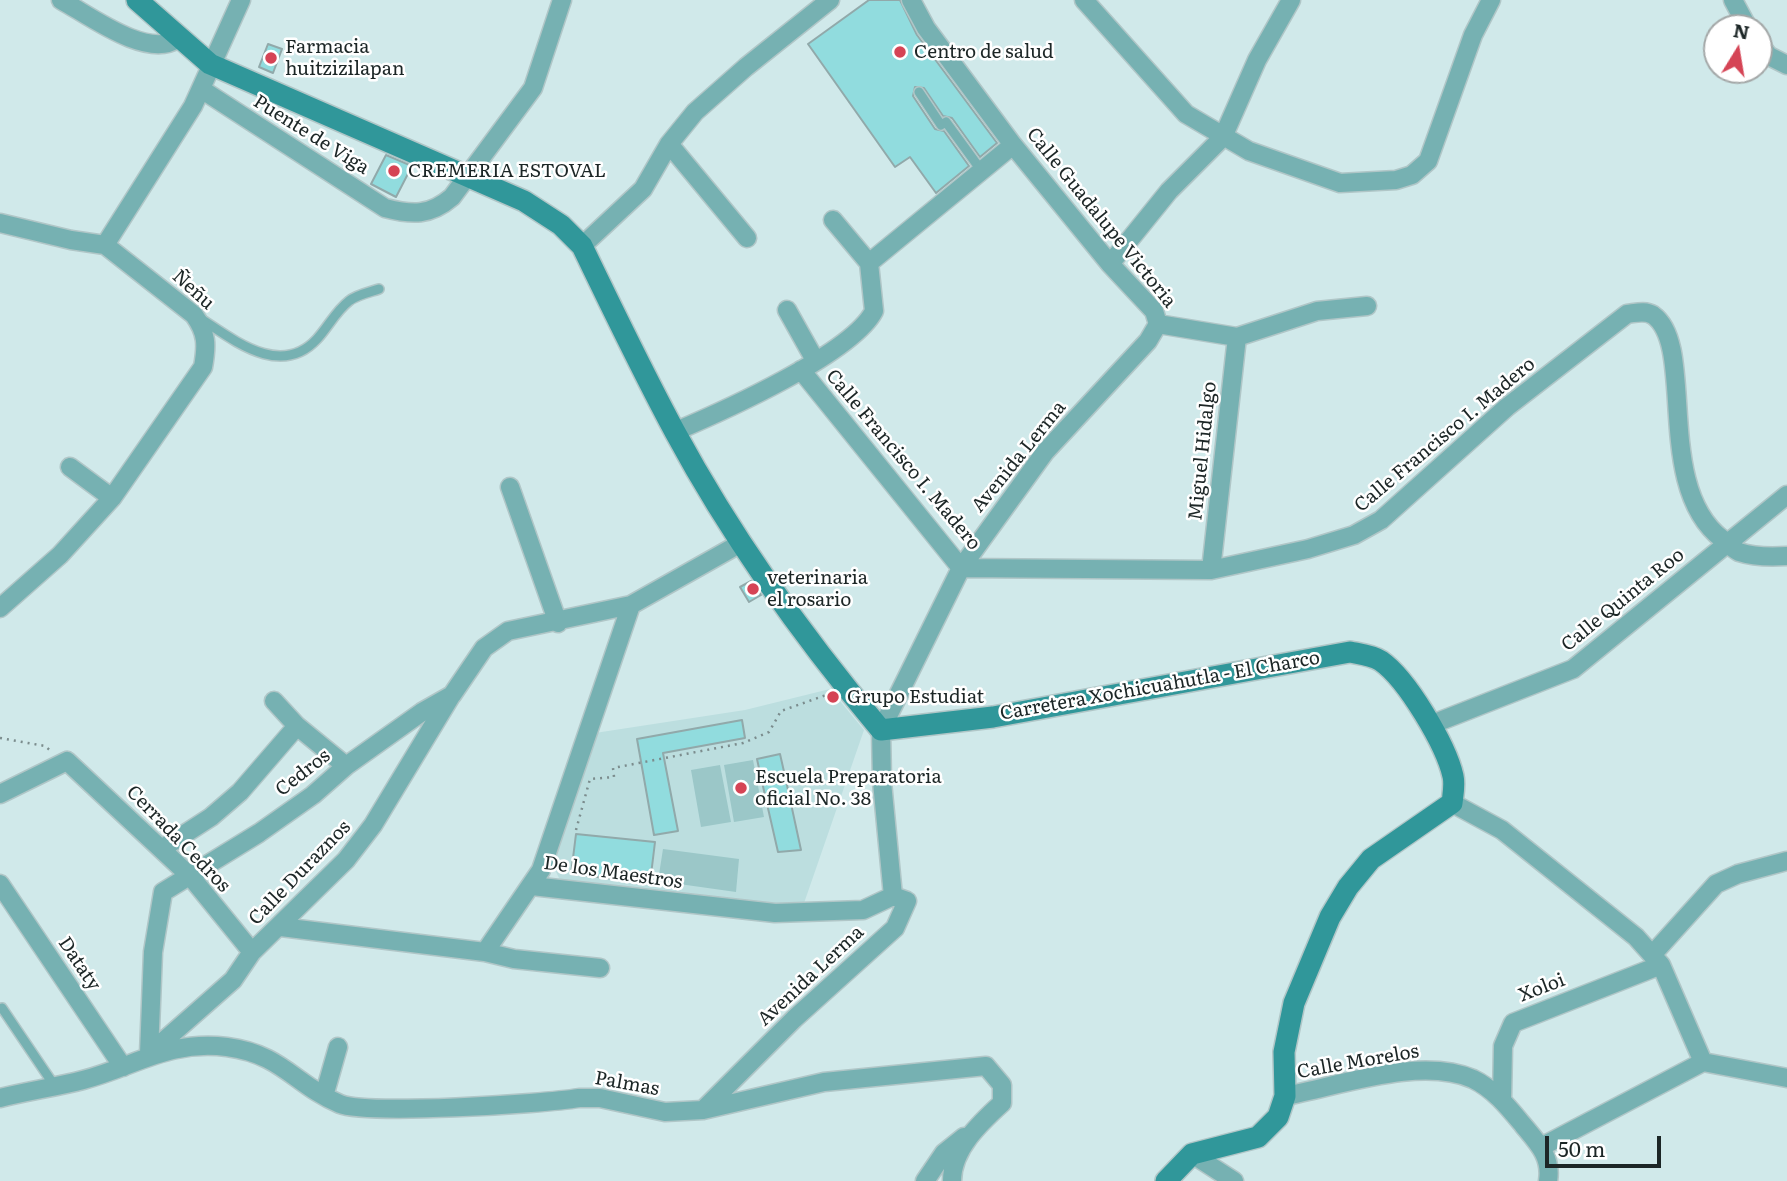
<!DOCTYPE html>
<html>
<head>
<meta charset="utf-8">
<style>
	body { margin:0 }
	#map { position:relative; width:1787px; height:1181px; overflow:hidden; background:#d0e9ea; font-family:Literata,serif }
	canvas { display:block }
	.north { position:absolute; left:1703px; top:14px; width:70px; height:70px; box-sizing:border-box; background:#fff; border:2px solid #a4a8a8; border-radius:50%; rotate:11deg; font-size:19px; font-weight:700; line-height:28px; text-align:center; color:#1c2626 }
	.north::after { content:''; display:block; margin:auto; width:24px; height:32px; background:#d54455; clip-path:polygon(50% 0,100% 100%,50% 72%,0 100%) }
	.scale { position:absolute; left:1545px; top:1136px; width:116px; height:32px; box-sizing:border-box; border:4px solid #1c2626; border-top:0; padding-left:9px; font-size:21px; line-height:24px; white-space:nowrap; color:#1c2626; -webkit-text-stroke:5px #fff; paint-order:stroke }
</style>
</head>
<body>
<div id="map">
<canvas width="1787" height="1181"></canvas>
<div class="north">N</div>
<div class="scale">50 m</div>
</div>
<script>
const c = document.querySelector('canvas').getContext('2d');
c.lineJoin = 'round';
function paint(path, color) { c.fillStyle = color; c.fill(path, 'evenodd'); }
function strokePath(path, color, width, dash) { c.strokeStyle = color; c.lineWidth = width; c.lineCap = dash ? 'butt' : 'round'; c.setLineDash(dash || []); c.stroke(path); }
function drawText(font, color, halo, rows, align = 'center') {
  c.font = font + ' Literata,serif'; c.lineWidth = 5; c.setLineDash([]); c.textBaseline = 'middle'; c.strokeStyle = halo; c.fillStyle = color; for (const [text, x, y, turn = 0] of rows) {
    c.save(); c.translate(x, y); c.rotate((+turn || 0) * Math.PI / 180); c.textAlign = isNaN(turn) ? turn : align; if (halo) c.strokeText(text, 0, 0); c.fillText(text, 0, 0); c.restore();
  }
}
const built = new Path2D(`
	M 830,689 L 864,730 L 803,906 L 560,880 L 551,862 L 595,733 L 745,710 Z`);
const green = new Path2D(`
	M 753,760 L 764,817 L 734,822 L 724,765 Z
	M 720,765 L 731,822 L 701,827 L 691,770 Z
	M 663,849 L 739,859 L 736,892 L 658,881 Z`);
const building = new Path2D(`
	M 869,0 L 900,0 L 917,35 L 997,143 L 980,157 L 952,118 L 943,116 L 924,88 L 915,87 L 913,96 L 935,129 L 944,131 L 969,166 L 936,193 L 910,157 L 895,167 L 808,44 Z
	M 268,44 L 282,49 L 273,73 L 259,67 Z
	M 386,155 L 412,166 L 396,197 L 371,184 Z
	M 751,581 L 761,595 L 749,602 L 740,587 Z
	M 742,720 L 745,738 L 663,753 L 678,831 L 654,835 L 637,739 Z
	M 780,754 L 785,776 L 801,850 L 778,852 L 762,782 L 757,759 Z
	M 576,834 L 655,842 L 650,883 L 571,874 Z`);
const path = new Path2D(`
	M 0,738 L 45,746 L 52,752
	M 576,830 L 590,779 L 614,777 L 613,768 L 743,743 L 769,732 L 781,711 L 829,694`);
const service = new Path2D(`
	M 919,92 L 941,125 L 946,122 L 981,170
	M 201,319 C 235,341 281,378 317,339 C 328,327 336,311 349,301 C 356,295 370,292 379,289
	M 2,1008 L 54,1085`);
const minor = new Path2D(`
	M 61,0 C 90,16 147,59 177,39
	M 911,0 L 926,28 L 1013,145 L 1110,264 L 1154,311 L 1158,324
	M 1084,0 L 1186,114 L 1249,151 L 1340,183 L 1396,180 L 1412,175 L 1428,161 L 1473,35 L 1491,0
	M 1733,0 L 1748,28
	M 1759,44 L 1769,56 L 1787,65
	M 201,89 L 385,208 C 412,215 430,216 452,197 L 533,88 L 562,0
	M 669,144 L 747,238
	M 833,220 L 869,263
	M 0,223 L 71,240 L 105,245
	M 105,245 L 193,106 L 241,0
	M 582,246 L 643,189 L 669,144 L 695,112 L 746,67 L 830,0
	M 1110,264 L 1169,191 L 1223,137 L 1257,60 L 1291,0
	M 787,310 L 815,360
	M 1158,324 L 1237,337 L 1317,311 L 1367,306
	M 801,370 L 961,568 L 1211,570 L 1308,549 L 1354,535 L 1381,520 L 1507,407 L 1627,314 C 1636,313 1645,310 1653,315 C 1697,346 1653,486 1722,539 C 1727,543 1733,549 1739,552 C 1754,557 1772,557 1787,556
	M 674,432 C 721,412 852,354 874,311 L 869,263 L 1013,145
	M 70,467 L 112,498
	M 510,487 L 558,623
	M 1211,570 L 1237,337
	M 0,608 L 60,555 L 112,498 L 203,367 C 207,345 207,333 194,315 L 105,245
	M 274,701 L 297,726 L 346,766
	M 1430,725 L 1573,669 L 1787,495
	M 0,794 L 67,761 L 191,877 L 252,952
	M 1452,803 L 1502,830 L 1636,937 L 1661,965 L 1703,1062
	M 163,848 L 211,817 L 240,792 L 297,726
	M 0,884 L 123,1067
	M 532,886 L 775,913 L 863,910 L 893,896
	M 893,896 L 882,782 L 881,730 L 961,568 L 1045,452 L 1148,341 L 1158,324
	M 281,927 L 485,952 L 541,870 L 631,605
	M 485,952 L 514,959 L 600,968
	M 1652,955 L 1716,884 L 1738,874 L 1787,861
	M 149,1054 L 153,952 L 163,892 L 259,833 L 313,795 L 346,766 L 422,712 L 452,695 L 484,648 L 508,631 L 631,605 L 741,543
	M 149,1054 L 233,980 L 252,952 L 346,860 L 373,825 L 451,696
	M 1703,1062 L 1787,1078
	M 324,1096 L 338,1047
	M 1285,1096 C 1340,1086 1420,1056 1473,1079 C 1494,1089 1509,1108 1523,1125 C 1538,1143 1552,1157 1548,1181
	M 0,1098 C 28,1091 56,1087 83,1080 C 136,1066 168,1040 227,1047 C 282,1054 295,1085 340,1104 C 367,1115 543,1104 579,1098 L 600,1098 L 665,1112 L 703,1110 L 824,1082 L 986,1066 L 1002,1085 L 1002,1103 C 980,1123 952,1149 952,1181
	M 1502,1100 L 1503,1046 L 1513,1023 L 1661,965
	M 706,1107 L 794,1019 L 895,928 L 907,901 L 893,896
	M 1541,1147 L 1703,1062
	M 1192,1154 L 1234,1181
	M 925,1181 L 944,1153 L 964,1137`);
const secondary = new Path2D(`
	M 137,0 L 210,64 L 524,201 L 561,225 L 582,246 C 612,308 642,371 675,432 C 732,538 804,638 881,730 L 993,717 L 1350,652 C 1360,654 1372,655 1381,661 C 1407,679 1446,745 1453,776 C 1455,785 1453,794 1452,803 L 1371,859 L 1348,887 L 1330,917 L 1294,1003 L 1284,1052 L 1285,1096 L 1278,1117 L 1258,1137 L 1192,1154 L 1166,1181`);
const markers = [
	[900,52,7,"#d54455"],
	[271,58,7,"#d54455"],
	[394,171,7,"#d54455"],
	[753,589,7,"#d54455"],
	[833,697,7,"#d54455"],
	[741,788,7,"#d54455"]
];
const poiNames = [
	["Farmacia",285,47],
	["huitzizilapan",285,69],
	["Centro de salud",914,52],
	["CREMERIA ESTOVAL",408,171],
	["veterinaria",767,578],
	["el rosario",767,600],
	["Grupo Estudiat",847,697],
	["Escuela Preparatoria",755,777],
	["oficial No. 38",755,799]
];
const streetNames = [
	["Puente de Viga",311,135,32],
	["Calle Guadalupe Victoria",1101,218,51],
	["Ñeñu",193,290,42],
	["Calle Francisco I. Madero",1445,435,-40],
	["Miguel Hidalgo",1203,451,-84],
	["Avenida Lerma",1019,457,-51],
	["Calle Francisco I. Madero",903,460,50],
	["Calle Quinta Roo",1623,600,-39],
	["Carretera Xochicuahutla - El Charco",1160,686,-10],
	["Cedros",303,773,-38],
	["Cerrada Cedros",178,839,46],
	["Calle Duraznos",300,873,-46],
	["De los Maestros",613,873,8],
	["Dataty",79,964,56],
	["Avenida Lerma",811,976,-43],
	["Xoloi",1542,988,-21],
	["Calle Morelos",1358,1062,-10],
	["Palmas",627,1084,10]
];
paint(built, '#bcdedf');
paint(green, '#9bc7c8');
paint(building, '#91dcde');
strokePath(building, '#91a9aa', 2);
strokePath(service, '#b0c6c7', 12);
strokePath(minor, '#b0c6c7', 21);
strokePath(secondary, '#b0c6c7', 24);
strokePath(path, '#7b8c8d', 2.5, [2, 5]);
strokePath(service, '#76b1b2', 9);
strokePath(minor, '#76b1b2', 18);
strokePath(secondary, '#30979a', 21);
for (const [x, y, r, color] of markers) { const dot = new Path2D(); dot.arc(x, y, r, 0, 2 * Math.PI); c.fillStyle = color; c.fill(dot); strokePath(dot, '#fff', 2.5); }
drawText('19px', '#1c2626', '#fff', poiNames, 'left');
drawText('19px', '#1c2626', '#fff', streetNames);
</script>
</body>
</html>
